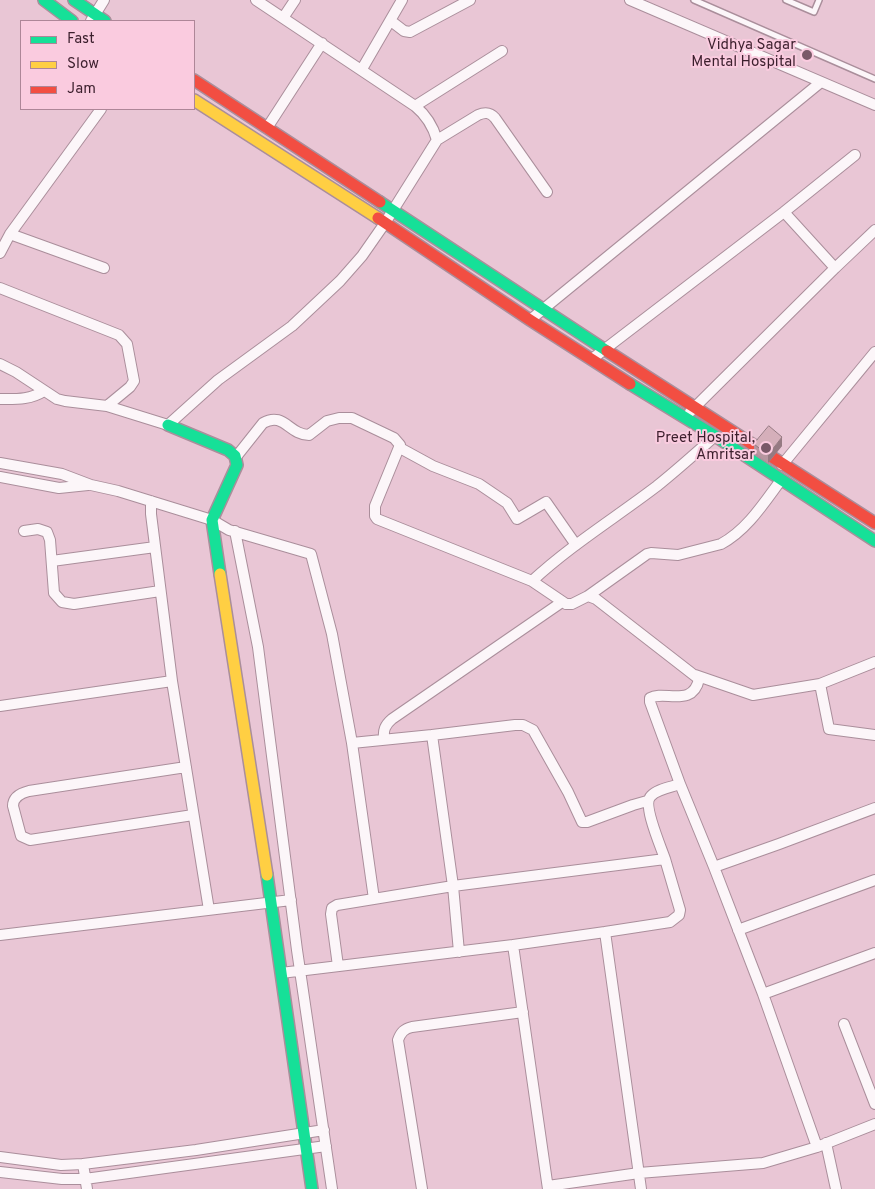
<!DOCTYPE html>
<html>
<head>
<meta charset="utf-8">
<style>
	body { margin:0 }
	#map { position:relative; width:875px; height:1189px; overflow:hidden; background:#e9c6d5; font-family:Overpass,sans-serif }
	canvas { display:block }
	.legend { position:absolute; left:20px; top:20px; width:175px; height:90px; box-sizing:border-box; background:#facbdf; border:1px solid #ae8698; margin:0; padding:6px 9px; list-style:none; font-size:15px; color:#3c1f2d }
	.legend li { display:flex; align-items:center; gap:10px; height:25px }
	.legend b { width:25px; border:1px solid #ae8698 }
</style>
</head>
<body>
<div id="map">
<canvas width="875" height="1189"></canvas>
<ul class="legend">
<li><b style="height:6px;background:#16e098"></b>Fast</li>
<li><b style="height:6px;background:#ffcf43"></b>Slow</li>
<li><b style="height:6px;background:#f24e42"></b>Jam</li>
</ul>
</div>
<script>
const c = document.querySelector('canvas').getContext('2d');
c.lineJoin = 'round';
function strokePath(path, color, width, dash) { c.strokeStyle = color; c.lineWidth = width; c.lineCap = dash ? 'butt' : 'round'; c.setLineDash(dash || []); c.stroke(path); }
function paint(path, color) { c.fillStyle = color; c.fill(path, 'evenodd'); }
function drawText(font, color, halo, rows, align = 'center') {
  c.font = font + ' Overpass,sans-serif'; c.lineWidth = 4; c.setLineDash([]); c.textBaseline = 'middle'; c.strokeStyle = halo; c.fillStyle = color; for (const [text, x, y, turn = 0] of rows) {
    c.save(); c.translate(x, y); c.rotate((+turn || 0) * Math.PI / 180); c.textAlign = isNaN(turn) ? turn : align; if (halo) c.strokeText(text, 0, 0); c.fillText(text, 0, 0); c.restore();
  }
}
const lane = new Path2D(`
	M 694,0 L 875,79
	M 786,0 L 814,12 L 819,0`);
const street = new Path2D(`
	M 630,0 L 875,105
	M 283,18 L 295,0
	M 91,21 L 104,0
	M 391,21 L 404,31 L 410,32 L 470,0
	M 362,69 L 402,0
	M 415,106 L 502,51
	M 267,128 L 322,43
	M 437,140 L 478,115 C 485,112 490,112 495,118 L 547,192
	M 10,234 L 104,268
	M 0,253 L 10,234 L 101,109
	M 835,268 L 875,230
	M 0,288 L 119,335 L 127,344 L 134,381 L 130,387 L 107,406
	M 530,320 L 821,82
	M 592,359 L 784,212 L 855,155
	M 0,364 L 16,372 L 57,399 L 65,401 L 107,406 L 168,425 L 218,380 L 292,326 L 340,281 L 362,256 L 385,223 L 437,140 C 433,126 426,115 415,106 L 256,0
	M 0,399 C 16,399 30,400 44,391
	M 690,412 L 835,268 L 784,212
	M 400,448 L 433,466 L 479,484 L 507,503 L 517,519 L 546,502 L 576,545
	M 236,457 L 263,423 C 284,411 289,435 309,435 L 327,421 L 339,418 L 352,418 L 394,438 L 400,445 L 375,506 L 375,516 L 377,519 L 532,581 C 571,545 615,518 657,486 C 677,470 696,453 715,436
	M 0,463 L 62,474 L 91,485 L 118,491 L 212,520 L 229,530 L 311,554 L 332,634 L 352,743 L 374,899
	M 782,465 L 875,352
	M 0,477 L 59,488 L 88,485
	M 151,501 L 151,514 L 172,681 L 209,910
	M 24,531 L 38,529 L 47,532 L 50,540 L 54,593 L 62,602 L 74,604 L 160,591
	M 235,531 L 258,647 L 297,950 L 332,1189
	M 52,561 L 155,547
	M 532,581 L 566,604 L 572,604 L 588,596 L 596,599 L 699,679 C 693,708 664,690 650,698 L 650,702 L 680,784
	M 588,596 L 647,554 L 651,553 L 678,555 L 721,544 C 747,530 764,503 781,480
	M 695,675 L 753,695 L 820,684 L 875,662
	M 820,684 L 829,729 L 875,735
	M 0,706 L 172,681
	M 432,735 L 515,725 L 523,725 L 533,730 L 568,792 L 582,822 L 587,822 L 633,805 L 647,801
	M 384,739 C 383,730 385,725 392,719 L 562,602
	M 352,743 L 432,735 L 453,886 L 459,952
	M 186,767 L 29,791 C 21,793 13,797 13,806 L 21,836 L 30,840 L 193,815
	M 665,859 C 661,847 642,804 651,796 C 657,789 672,787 680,784 L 714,867 L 763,994
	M 714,867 L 779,844 L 875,808
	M 738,930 L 875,880
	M 0,935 L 291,900
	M 513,945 L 548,1189
	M 338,966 L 331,914 L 332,908 L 337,905 L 453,886 L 665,859 L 680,910 L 679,915 L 670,922 L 605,932
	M 281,973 L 513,945 L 605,932 L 641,1189
	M 844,1024 L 875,1104
	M 826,1143 L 836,1189
	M 817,1147 L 763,994 L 875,953
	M 0,1157 L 61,1165 L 83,1164 L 196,1150 L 324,1130
	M 83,1164 L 87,1189
	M 0,1172 L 62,1179 L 85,1179 L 326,1146
	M 548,1186 L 639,1173 L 763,1163 L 817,1147 L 875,1124
	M 422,1189 L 398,1040 C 401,1032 404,1029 412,1027 L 523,1012`);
const fast = new Path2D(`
	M 44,0 L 72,21
	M 74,0 L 105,21
	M 380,202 L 607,351
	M 630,384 L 715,436 L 875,541
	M 168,425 L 228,450 L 235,456 L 237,465 L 212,520 L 220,574
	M 267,875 L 312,1189`);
const slow = new Path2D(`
	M 194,100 L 378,218
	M 220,574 L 267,875`);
const jam = new Path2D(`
	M 194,80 L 380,202
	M 378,218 L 530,320 L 630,384
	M 607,351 L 875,523`);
const wall = new Path2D(`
	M 754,444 L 782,446 L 768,463 L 754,452 Z`);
const shadedWall = new Path2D(`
	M 782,437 L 782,446 L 768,463 L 768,455 Z`);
const building = new Path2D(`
	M 769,426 L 782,437 L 768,455 L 754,444 Z`);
const markers = [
	[807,55,6,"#795968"],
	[766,448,6,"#795968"]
];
const poiNames = [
	["Vidhya Sagar",796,46],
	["Mental Hospital",796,63],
	["Preet Hospital,",755,439],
	["Amritsar",755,456]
];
strokePath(lane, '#aa8e9b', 8);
strokePath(street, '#aa8e9b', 12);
strokePath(fast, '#aa8e9b', 14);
strokePath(slow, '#aa8e9b', 14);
strokePath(jam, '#aa8e9b', 14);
strokePath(lane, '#fcf6f9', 5);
strokePath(street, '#fcf6f9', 10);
strokePath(fast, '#16e098', 11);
strokePath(slow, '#ffcf43', 11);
strokePath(jam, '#f24e42', 11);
paint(wall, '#b796a0');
paint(shadedWall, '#957a82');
paint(building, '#d5afba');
strokePath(building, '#957a82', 1);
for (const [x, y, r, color] of markers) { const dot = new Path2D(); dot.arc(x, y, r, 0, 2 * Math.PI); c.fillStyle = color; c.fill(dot); strokePath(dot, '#facbdf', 2); }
drawText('15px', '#3c1f2d', '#facbdf', poiNames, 'right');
</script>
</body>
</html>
